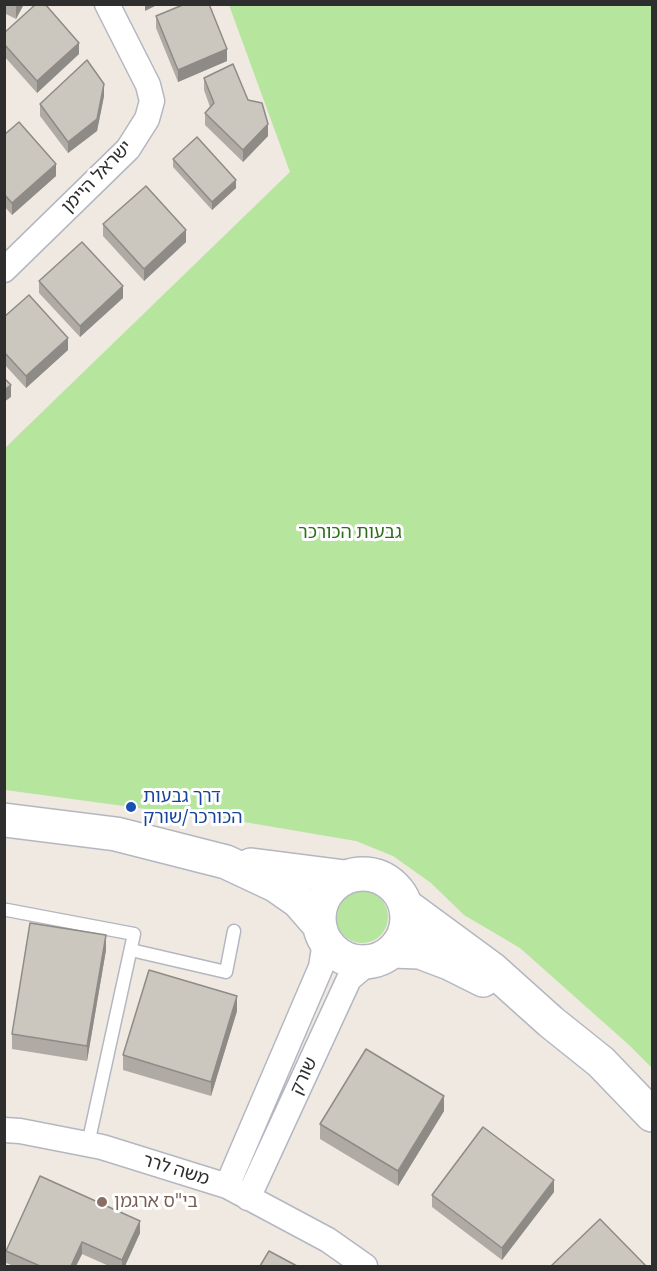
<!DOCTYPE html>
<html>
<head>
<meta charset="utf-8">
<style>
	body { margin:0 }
	#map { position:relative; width:657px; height:1271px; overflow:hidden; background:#efe9e1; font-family:"IBM Plex Sans",sans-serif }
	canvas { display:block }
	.frame { position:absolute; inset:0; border:6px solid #2e2e2e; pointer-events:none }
</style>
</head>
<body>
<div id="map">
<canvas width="657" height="1271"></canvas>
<div class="frame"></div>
</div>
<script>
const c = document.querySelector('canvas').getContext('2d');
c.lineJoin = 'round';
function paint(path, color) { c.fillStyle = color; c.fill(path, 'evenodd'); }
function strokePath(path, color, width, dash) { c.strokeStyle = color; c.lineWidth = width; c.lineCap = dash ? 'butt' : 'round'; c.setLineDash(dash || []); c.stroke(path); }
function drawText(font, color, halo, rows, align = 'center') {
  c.font = font + ' "IBM Plex Sans","Noto Sans Hebrew",sans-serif'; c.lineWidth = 6; c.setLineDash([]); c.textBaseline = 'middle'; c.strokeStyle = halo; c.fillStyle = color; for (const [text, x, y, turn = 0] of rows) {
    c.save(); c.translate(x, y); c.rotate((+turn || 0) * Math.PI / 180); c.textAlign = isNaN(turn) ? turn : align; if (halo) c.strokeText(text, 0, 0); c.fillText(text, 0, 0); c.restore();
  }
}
const green = new Path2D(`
	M 229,5 L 652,5 L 652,1068 L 629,1045 L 520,948 L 464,915 L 431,883 L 393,856 L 356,841 L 250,823 L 5,790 L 5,448 L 290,172 Z
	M336 917a26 26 0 1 1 52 0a26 26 0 1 1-52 0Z`);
const lane = new Path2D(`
	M 7,910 L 134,934 L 88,1144
	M 131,950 L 226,972 L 234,931`);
const street = new Path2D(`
	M 4,270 L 128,149 L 147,119 L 152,101 L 148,85 L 107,4
	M 4,1130 L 20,1131 L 102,1147 L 227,1186 L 328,1240 L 365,1266
	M 227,1186 L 321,967 L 325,942
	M 248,1198 L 349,979 L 369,962`);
const secondary = new Path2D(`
	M 4,820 L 116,834 L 226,862 L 275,885 L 298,901 L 319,925
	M 251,865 L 345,877
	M319 918a44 44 0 1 1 88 0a44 44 0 1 1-88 0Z
	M 405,905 L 492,969 L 551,1022 L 601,1062 L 652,1115
	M 392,951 L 420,952 L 449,963 L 483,980`);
const wall = new Path2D(`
	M 4,4 L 24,4 L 16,19 L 4,13 Z
	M 156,16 L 227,61 L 178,82 L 156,28 Z
	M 4,33 L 79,54 L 37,93 L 4,56 Z
	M 204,78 L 248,100 L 268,136 L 243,162 L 205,125 L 205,113 L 210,107 L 204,90 Z
	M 104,96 L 97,131 L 68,153 L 40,116 L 40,104 Z
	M 4,135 L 56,176 L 12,215 L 4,206 Z
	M 173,159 L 236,188 L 212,210 L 173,167 Z
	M 103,224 L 186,242 L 144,281 L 103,236 Z
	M 39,281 L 123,298 L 80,337 L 39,293 Z
	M 4,317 L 68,350 L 26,388 L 4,364 Z
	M 106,950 L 87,1061 L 12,1049 L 12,1034 Z
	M 237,1011 L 211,1096 L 123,1070 L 123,1055 Z
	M 444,1111 L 398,1186 L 320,1139 L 320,1124 Z
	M 554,1192 L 502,1260 L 432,1207 L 432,1195 Z
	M 140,1233 L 125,1266 L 109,1266 L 82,1254 L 76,1266 L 14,1266 L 6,1263 L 6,1251 Z`);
const shadedWall = new Path2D(`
	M 18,4 L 24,4 L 16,19 L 16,7 Z
	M 145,4 L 159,4 L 145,11 Z
	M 79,43 L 79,54 L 37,93 L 37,81 Z
	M 227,49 L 227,61 L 178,82 L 178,70 Z
	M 104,84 L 104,96 L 97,131 L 68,153 L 68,142 Z
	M 268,124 L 268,136 L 243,162 L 243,150 Z
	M 56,164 L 56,176 L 12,215 L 12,203 Z
	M 236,180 L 236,188 L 212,210 L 212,202 Z
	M 186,230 L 186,242 L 144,281 L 144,269 Z
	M 123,286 L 123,298 L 80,337 L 80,326 Z
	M 68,338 L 68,350 L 26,388 L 26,376 Z
	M 11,385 L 11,397 L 4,402 L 4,390 Z
	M 106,935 L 106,950 L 87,1061 L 87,1046 Z
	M 237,996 L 237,1011 L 211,1096 L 211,1082 Z
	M 444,1096 L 444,1111 L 398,1186 L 398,1171 Z
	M 554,1180 L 554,1192 L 502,1260 L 502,1248 Z
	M 140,1221 L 140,1233 L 125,1266 L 122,1266 L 122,1260 Z
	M 82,1242 L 82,1254 L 76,1266 L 71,1266 Z`);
const building = new Path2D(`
	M 36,4 L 45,4 L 79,43 L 37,81 L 4,44 L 4,33 Z
	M 185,4 L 209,4 L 227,49 L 178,70 L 156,16 Z
	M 87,60 L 104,84 L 97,119 L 68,142 L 40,104 Z
	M 233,64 L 248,100 L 262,103 L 268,124 L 243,150 L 205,113 L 214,103 L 204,78 Z
	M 19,122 L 56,164 L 12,203 L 4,194 L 4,135 Z
	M 197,137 L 236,180 L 212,202 L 173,159 Z
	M 146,186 L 186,230 L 144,269 L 103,224 Z
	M 82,242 L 123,286 L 80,326 L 39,281 Z
	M 29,295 L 68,338 L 26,376 L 4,352 L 4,317 Z
	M 4,378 L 11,385 L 4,390 Z
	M 30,923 L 106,935 L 87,1046 L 12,1034 Z
	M 149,970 L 237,996 L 211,1082 L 123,1055 Z
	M 366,1049 L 444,1096 L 398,1171 L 320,1124 Z
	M 483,1127 L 554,1180 L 502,1248 L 432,1195 Z
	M 40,1176 L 140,1221 L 122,1260 L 82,1242 L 71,1266 L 40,1266 L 6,1251 Z
	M 600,1219 L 646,1266 L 551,1266 Z
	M 269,1251 L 297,1266 L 260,1266 Z`);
const markers = [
	[131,807,6,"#1a4fb4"],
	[102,1202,6,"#8d6e63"]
];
const streetNames = [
	["ישראל היימן",97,177,-46],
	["שורק",304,1076,-65],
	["משה לרר",176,1170,17]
];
const parkNames = [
	["גבעות הכורכר",350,533]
];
const transitNames = [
	["דרך גבעות",143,797],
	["הכורכר/שורק",143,818]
];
const educationNames = [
	["בי\"ס ארגמן",114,1202]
];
paint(green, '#b6e59e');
strokePath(lane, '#b4b7c1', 15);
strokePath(street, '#b4b7c1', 27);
strokePath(secondary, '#b4b7c1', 36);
strokePath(lane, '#fff', 12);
strokePath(street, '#fff', 24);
strokePath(secondary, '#fff', 33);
paint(wall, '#afaba4');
paint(shadedWall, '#8e8b86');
paint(building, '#cbc7bf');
strokePath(building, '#8e8b86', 1.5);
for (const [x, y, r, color] of markers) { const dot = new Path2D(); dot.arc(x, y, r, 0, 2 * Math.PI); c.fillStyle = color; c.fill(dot); strokePath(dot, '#fff', 2); }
drawText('18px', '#2e2e2e', '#fff', streetNames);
drawText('18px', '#2c6e1b', '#fff', parkNames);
drawText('18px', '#164399', '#fff', transitNames, 'left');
drawText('18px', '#785e54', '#fff', educationNames, 'left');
</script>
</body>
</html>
